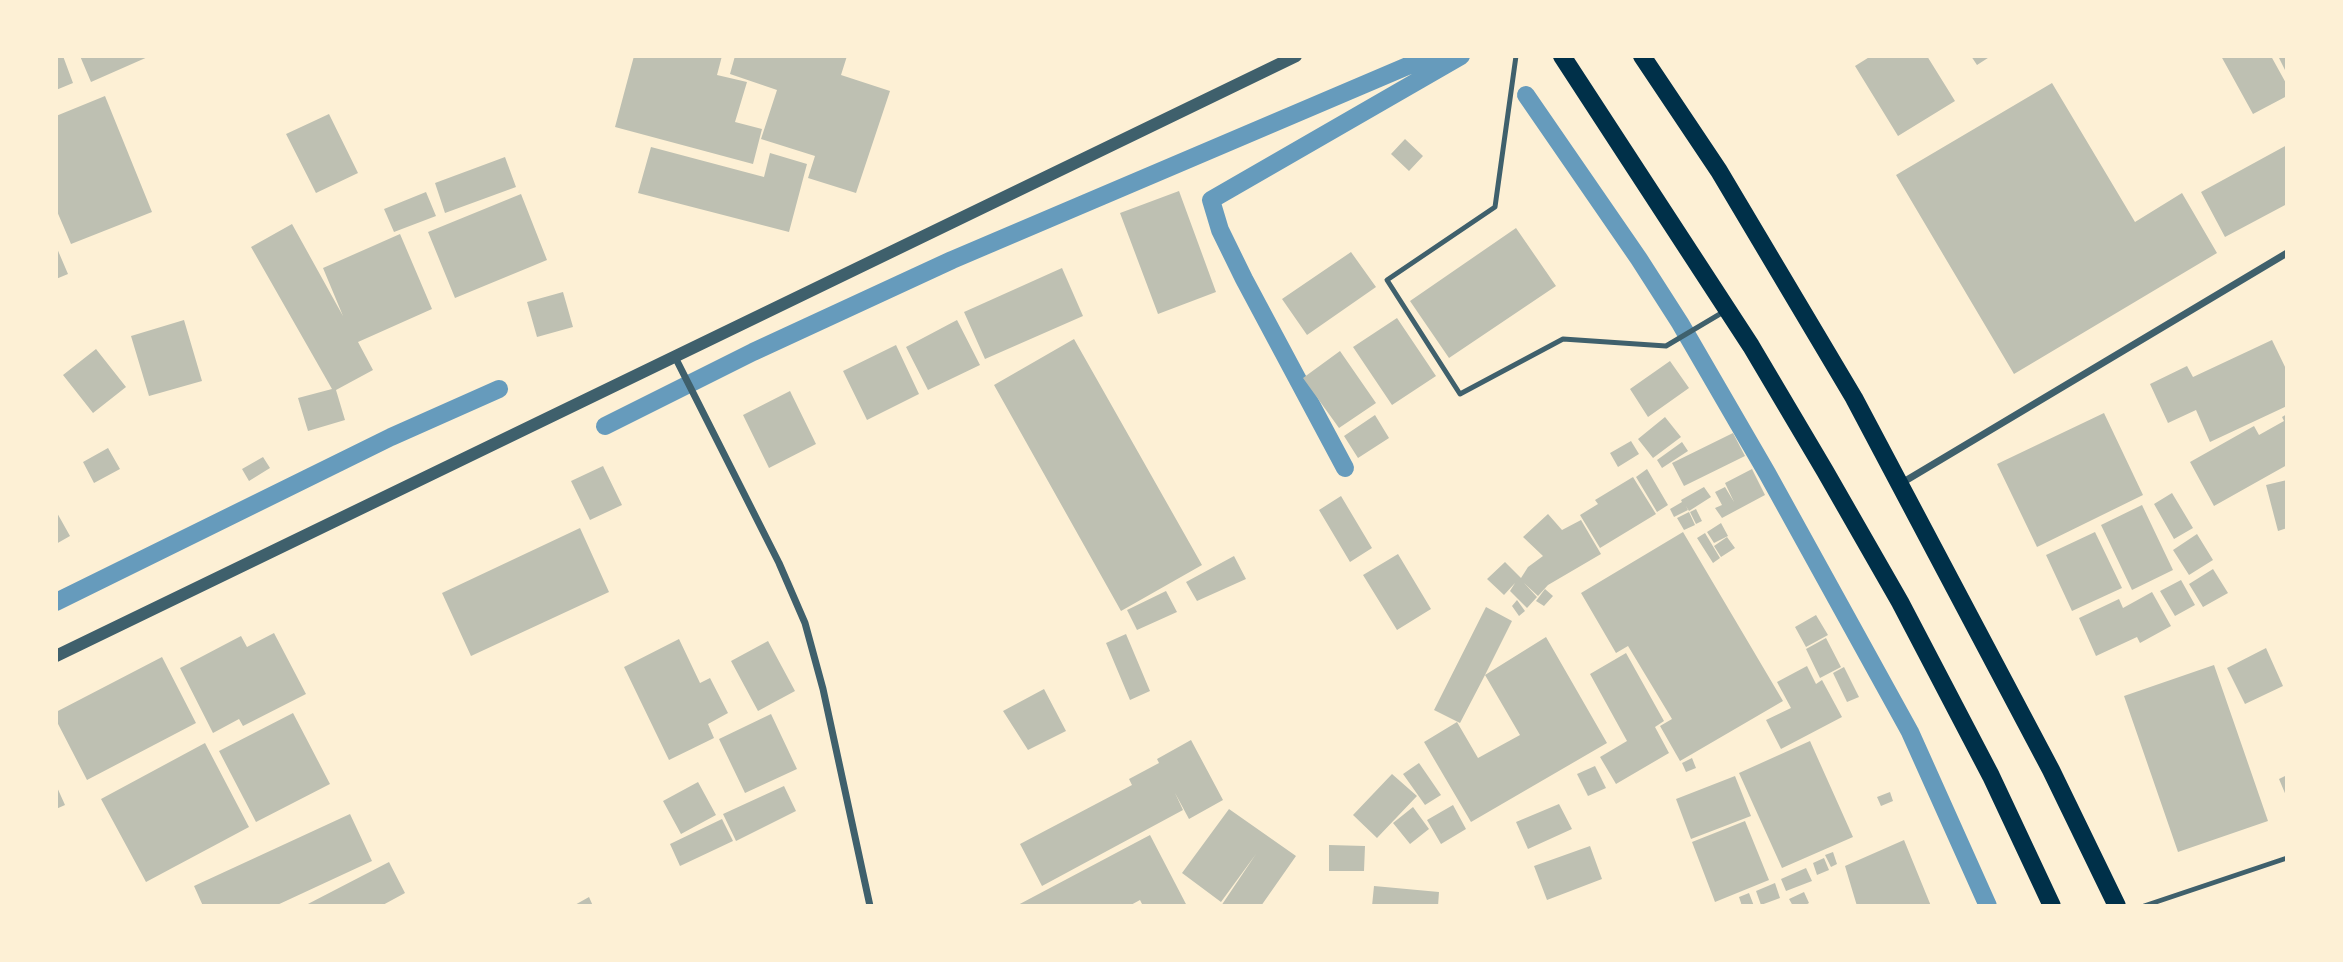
<!DOCTYPE html>
<html>
<head>
<meta charset="utf-8">
<style>
	body { margin:0 }
	#map { position:relative; width:2343px; height:962px; overflow:hidden; background:#fdf0d5; font-family:Commissioner,sans-serif }
	canvas { display:block }
	.frame { position:absolute; inset:0; border:58px solid #fdf0d5; pointer-events:none }
</style>
</head>
<body>
<div id="map">
<canvas width="2343" height="962"></canvas>
<div class="frame"></div>
</div>
<script>
const c = document.querySelector('canvas').getContext('2d');
c.lineJoin = 'round';
function strokePath(path, color, width, dash) { c.strokeStyle = color; c.lineWidth = width; c.lineCap = dash ? 'butt' : 'round'; c.setLineDash(dash || []); c.stroke(path); }
function paint(path, color) { c.fillStyle = color; c.fill(path, 'evenodd'); }
const stream = new Path2D(`
	M 1526,95 L 1639,259 L 1680,323 L 1767,473 L 1910,732 L 1988,906
	M 605,426 L 753,352 L 952,260 L 1431,56
	M 1345,468 L 1244,279 L 1220,230 L 1211,200 L 1461,56
	M 56,602 L 391,437 L 499,389`);
const building = new Path2D(`
	M 56,56 L 63,56 L 73,83 L 56,90 Z
	M 80,56 L 150,56 L 91,82 Z
	M 634,56 L 722,56 L 717,75 L 747,82 L 735,122 L 762,129 L 753,164 L 615,127 Z
	M 735,56 L 847,56 L 841,75 L 890,91 L 856,193 L 808,178 L 815,156 L 761,139 L 777,90 L 730,74 Z
	M 1871,56 L 1927,56 L 1955,101 L 1898,136 L 1855,66 Z
	M 1971,56 L 1991,56 L 1977,65 Z
	M 2221,56 L 2271,56 L 2287,85 L 2287,96 L 2253,114 Z
	M 2278,56 L 2287,56 L 2287,74 Z
	M 2052,83 L 2135,222 L 2182,193 L 2217,253 L 2014,374 L 1896,175 Z
	M 105,96 L 152,212 L 71,244 L 56,209 L 56,116 Z
	M 329,114 L 358,173 L 316,193 L 286,134 Z
	M 1405,139 L 1423,156 L 1409,171 L 1391,154 Z
	M 2287,145 L 2287,204 L 2225,237 L 2201,192 Z
	M 651,147 L 764,177 L 770,153 L 807,164 L 789,232 L 638,193 Z
	M 505,157 L 516,187 L 445,213 L 435,183 Z
	M 1179,191 L 1216,292 L 1158,314 L 1120,213 Z
	M 426,192 L 436,216 L 394,232 L 384,209 Z
	M 521,194 L 547,260 L 455,298 L 428,232 Z
	M 292,224 L 343,316 L 323,268 L 400,234 L 432,309 L 358,342 L 373,370 L 336,390 L 345,420 L 308,431 L 298,398 L 332,389 L 251,247 Z
	M 1516,228 L 1556,286 L 1449,358 L 1410,301 Z
	M 56,246 L 68,274 L 56,279 Z
	M 1351,252 L 1376,287 L 1307,335 L 1282,299 Z
	M 1062,268 L 1083,316 L 985,359 L 964,312 Z
	M 563,292 L 573,327 L 537,337 L 527,302 Z
	M 1397,318 L 1436,376 L 1392,405 L 1353,347 Z
	M 184,320 L 202,381 L 149,396 L 131,336 Z
	M 957,320 L 980,365 L 928,390 L 906,347 Z
	M 1074,339 L 1202,565 L 1121,611 L 994,385 Z
	M 2272,340 L 2287,371 L 2287,406 L 2210,442 L 2196,410 L 2168,423 L 2150,384 L 2187,366 L 2193,377 Z
	M 896,345 L 919,394 L 867,420 L 843,371 Z
	M 96,349 L 126,387 L 93,413 L 63,375 Z
	M 1340,351 L 1376,403 L 1339,428 L 1303,378 Z
	M 1670,361 L 1689,388 L 1648,417 L 1630,389 Z
	M 790,391 L 816,444 L 769,468 L 743,415 Z
	M 2104,413 L 2143,495 L 2037,547 L 1997,464 Z
	M 2287,414 L 2287,465 L 2214,506 L 2190,462 L 2254,426 L 2259,435 L 2284,421 L 2282,417 Z
	M 1375,415 L 1389,438 L 1358,458 L 1344,436 Z
	M 1665,417 L 1681,437 L 1653,458 L 1638,439 Z
	M 1733,433 L 1745,456 L 1684,486 L 1672,463 Z
	M 1631,441 L 1639,454 L 1618,467 L 1610,453 Z
	M 1682,442 L 1688,451 L 1662,468 L 1657,460 Z
	M 108,448 L 120,469 L 94,483 L 83,462 Z
	M 263,457 L 270,468 L 249,481 L 242,469 Z
	M 603,466 L 622,505 L 590,520 L 571,481 Z
	M 1647,469 L 1668,505 L 1657,512 L 1636,477 Z
	M 1752,469 L 1765,495 L 1722,518 L 1715,508 L 1722,505 L 1715,492 L 1725,487 L 1734,502 L 1725,483 Z
	M 1633,477 L 1656,514 L 1600,548 L 1580,515 L 1598,504 L 1595,500 Z
	M 2287,480 L 2287,528 L 2278,531 L 2266,485 Z
	M 1704,487 L 1711,497 L 1689,511 L 1686,506 L 1688,510 L 1674,517 L 1670,509 L 1682,502 L 1681,500 Z
	M 2172,493 L 2193,528 L 2174,539 L 2154,504 Z
	M 1341,496 L 1372,548 L 1350,562 L 1319,510 Z
	M 2142,505 L 2173,570 L 2132,590 L 2101,525 Z
	M 1696,509 L 1702,521 L 1696,524 L 1690,512 Z
	M 56,511 L 70,536 L 56,544 Z
	M 1689,512 L 1695,525 L 1684,530 L 1677,518 Z
	M 1548,514 L 1562,530 L 1581,520 L 1601,554 L 1548,585 L 1538,596 L 1524,583 L 1537,597 L 1527,608 L 1510,591 L 1515,583 L 1504,595 L 1487,579 L 1505,562 L 1521,578 L 1528,567 L 1543,556 L 1523,537 Z
	M 1721,523 L 1728,536 L 1714,543 L 1707,532 Z
	M 580,528 L 609,592 L 471,656 L 442,593 Z
	M 1683,532 L 1783,701 L 1680,761 L 1660,726 L 1672,719 L 1628,646 L 1616,653 L 1581,593 Z
	M 2095,532 L 2122,588 L 2072,611 L 2046,555 Z
	M 1705,533 L 1720,558 L 1713,563 L 1697,538 Z
	M 2197,534 L 2213,560 L 2189,575 L 2173,550 Z
	M 1727,537 L 1735,548 L 1721,557 L 1714,546 Z
	M 1398,554 L 1431,609 L 1397,630 L 1363,575 Z
	M 1234,556 L 1246,579 L 1197,601 L 1186,582 Z
	M 2213,569 L 2228,593 L 2203,607 L 2189,584 Z
	M 2181,580 L 2195,605 L 2175,616 L 2160,591 Z
	M 1545,589 L 1553,596 L 1544,606 L 1536,601 Z
	M 1166,591 L 1177,612 L 1137,630 L 1127,610 Z
	M 2152,592 L 2171,626 L 2140,643 L 2137,637 L 2096,656 L 2079,618 L 2119,599 L 2123,608 Z
	M 1517,600 L 1525,611 L 1519,616 L 1512,606 Z
	M 1486,607 L 1512,621 L 1485,675 L 1546,637 L 1607,743 L 1471,822 L 1424,742 L 1457,722 L 1478,758 L 1520,735 L 1485,675 L 1460,723 L 1434,710 Z
	M 1816,615 L 1828,635 L 1806,647 L 1795,627 Z
	M 274,633 L 306,694 L 243,726 L 239,719 L 213,733 L 180,668 L 241,636 L 247,647 Z
	M 1126,634 L 1150,691 L 1130,700 L 1106,643 Z
	M 1826,638 L 1841,667 L 1820,678 L 1806,649 Z
	M 679,639 L 700,683 L 710,678 L 728,713 L 708,724 L 714,738 L 669,760 L 624,667 Z
	M 768,641 L 795,691 L 758,711 L 731,661 Z
	M 2266,648 L 2283,686 L 2245,704 L 2227,668 Z
	M 1626,653 L 1664,721 L 1655,727 L 1669,753 L 1616,784 L 1600,757 L 1627,741 L 1590,674 Z
	M 162,657 L 196,723 L 87,780 L 56,720 L 56,712 Z
	M 2214,665 L 2268,821 L 2178,852 L 2124,696 Z
	M 1807,666 L 1816,684 L 1822,680 L 1842,717 L 1781,749 L 1766,720 L 1791,708 L 1777,682 Z
	M 1844,667 L 1859,697 L 1847,702 L 1833,673 Z
	M 1044,689 L 1066,731 L 1028,750 L 1003,711 Z
	M 293,713 L 330,784 L 256,822 L 219,751 Z
	M 771,714 L 797,769 L 745,793 L 719,739 Z
	M 1191,740 L 1223,800 L 1189,819 L 1175,793 L 1183,810 L 1042,886 L 1020,844 L 1132,785 L 1129,779 L 1159,763 L 1157,759 Z
	M 1810,741 L 1853,837 L 1782,868 L 1739,773 Z
	M 205,743 L 249,827 L 146,882 L 101,799 Z
	M 1692,758 L 1696,768 L 1686,772 L 1682,763 Z
	M 1419,763 L 1441,795 L 1425,805 L 1403,774 Z
	M 1595,766 L 1606,788 L 1588,796 L 1577,774 Z
	M 1392,774 L 1417,796 L 1377,838 L 1353,815 Z
	M 2287,775 L 2287,798 L 2279,779 Z
	M 1735,776 L 1751,816 L 1691,839 L 1676,799 Z
	M 698,782 L 716,815 L 681,834 L 663,801 Z
	M 56,785 L 65,805 L 56,809 Z
	M 784,786 L 796,811 L 736,841 L 723,814 Z
	M 1890,792 L 1893,801 L 1881,806 L 1877,797 Z
	M 1559,804 L 1572,829 L 1528,849 L 1516,822 Z
	M 1453,805 L 1466,829 L 1441,844 L 1427,820 Z
	M 1413,807 L 1429,829 L 1410,844 L 1393,823 Z
	M 1229,809 L 1296,856 L 1261,906 L 1221,906 L 1256,854 L 1221,902 L 1182,873 Z
	M 350,814 L 372,861 L 275,906 L 203,906 L 194,886 Z
	M 722,819 L 733,841 L 680,866 L 670,844 Z
	M 1745,821 L 1769,880 L 1715,902 L 1692,842 Z
	M 1150,835 L 1187,906 L 1143,906 L 1140,900 L 1129,906 L 1016,906 Z
	M 1904,840 L 1931,906 L 1857,906 L 1845,866 Z
	M 1329,845 L 1365,846 L 1364,871 L 1329,871 Z
	M 1590,846 L 1602,879 L 1547,900 L 1534,866 Z
	M 1833,852 L 1837,864 L 1831,867 L 1825,855 Z
	M 1824,858 L 1829,870 L 1817,875 L 1813,863 Z
	M 389,862 L 405,893 L 381,906 L 304,906 Z
	M 1806,868 L 1812,881 L 1786,891 L 1781,879 Z
	M 1775,883 L 1780,898 L 1761,905 L 1756,891 Z
	M 1374,886 L 1439,892 L 1438,906 L 1372,906 Z
	M 1804,892 L 1809,903 L 1804,906 L 1793,906 L 1789,899 Z
	M 1749,893 L 1754,906 L 1742,906 L 1739,897 Z
	M 589,897 L 593,906 L 573,906 Z`);
const service = new Path2D(`
	M 1516,56 L 1495,207 L 1387,280 L 1460,394 L 1563,339 L 1666,346 L 1725,311
	M 2144,906 L 2287,858`);
const minor = new Path2D(`
	M 675,357 L 779,563 L 805,623 L 823,689 L 870,906
	M 1900,484 L 2287,253`);
const tertiary = new Path2D(`
	M 56,656 L 1296,56`);
const primary = new Path2D(`
	M 1562,56 L 1751,346 L 1825,471 L 1900,602 L 1991,776 L 2052,906
	M 1642,56 L 1719,171 L 1854,398 L 2051,770 L 2117,906`);
strokePath(stream, '#669bbc', 18);
paint(building, '#bec0b2');
strokePath(service, '#3f606c', 5);
strokePath(minor, '#3f606c', 7);
strokePath(tertiary, '#3f606c', 12);
strokePath(primary, '#003049', 18);
</script>
</body>
</html>
